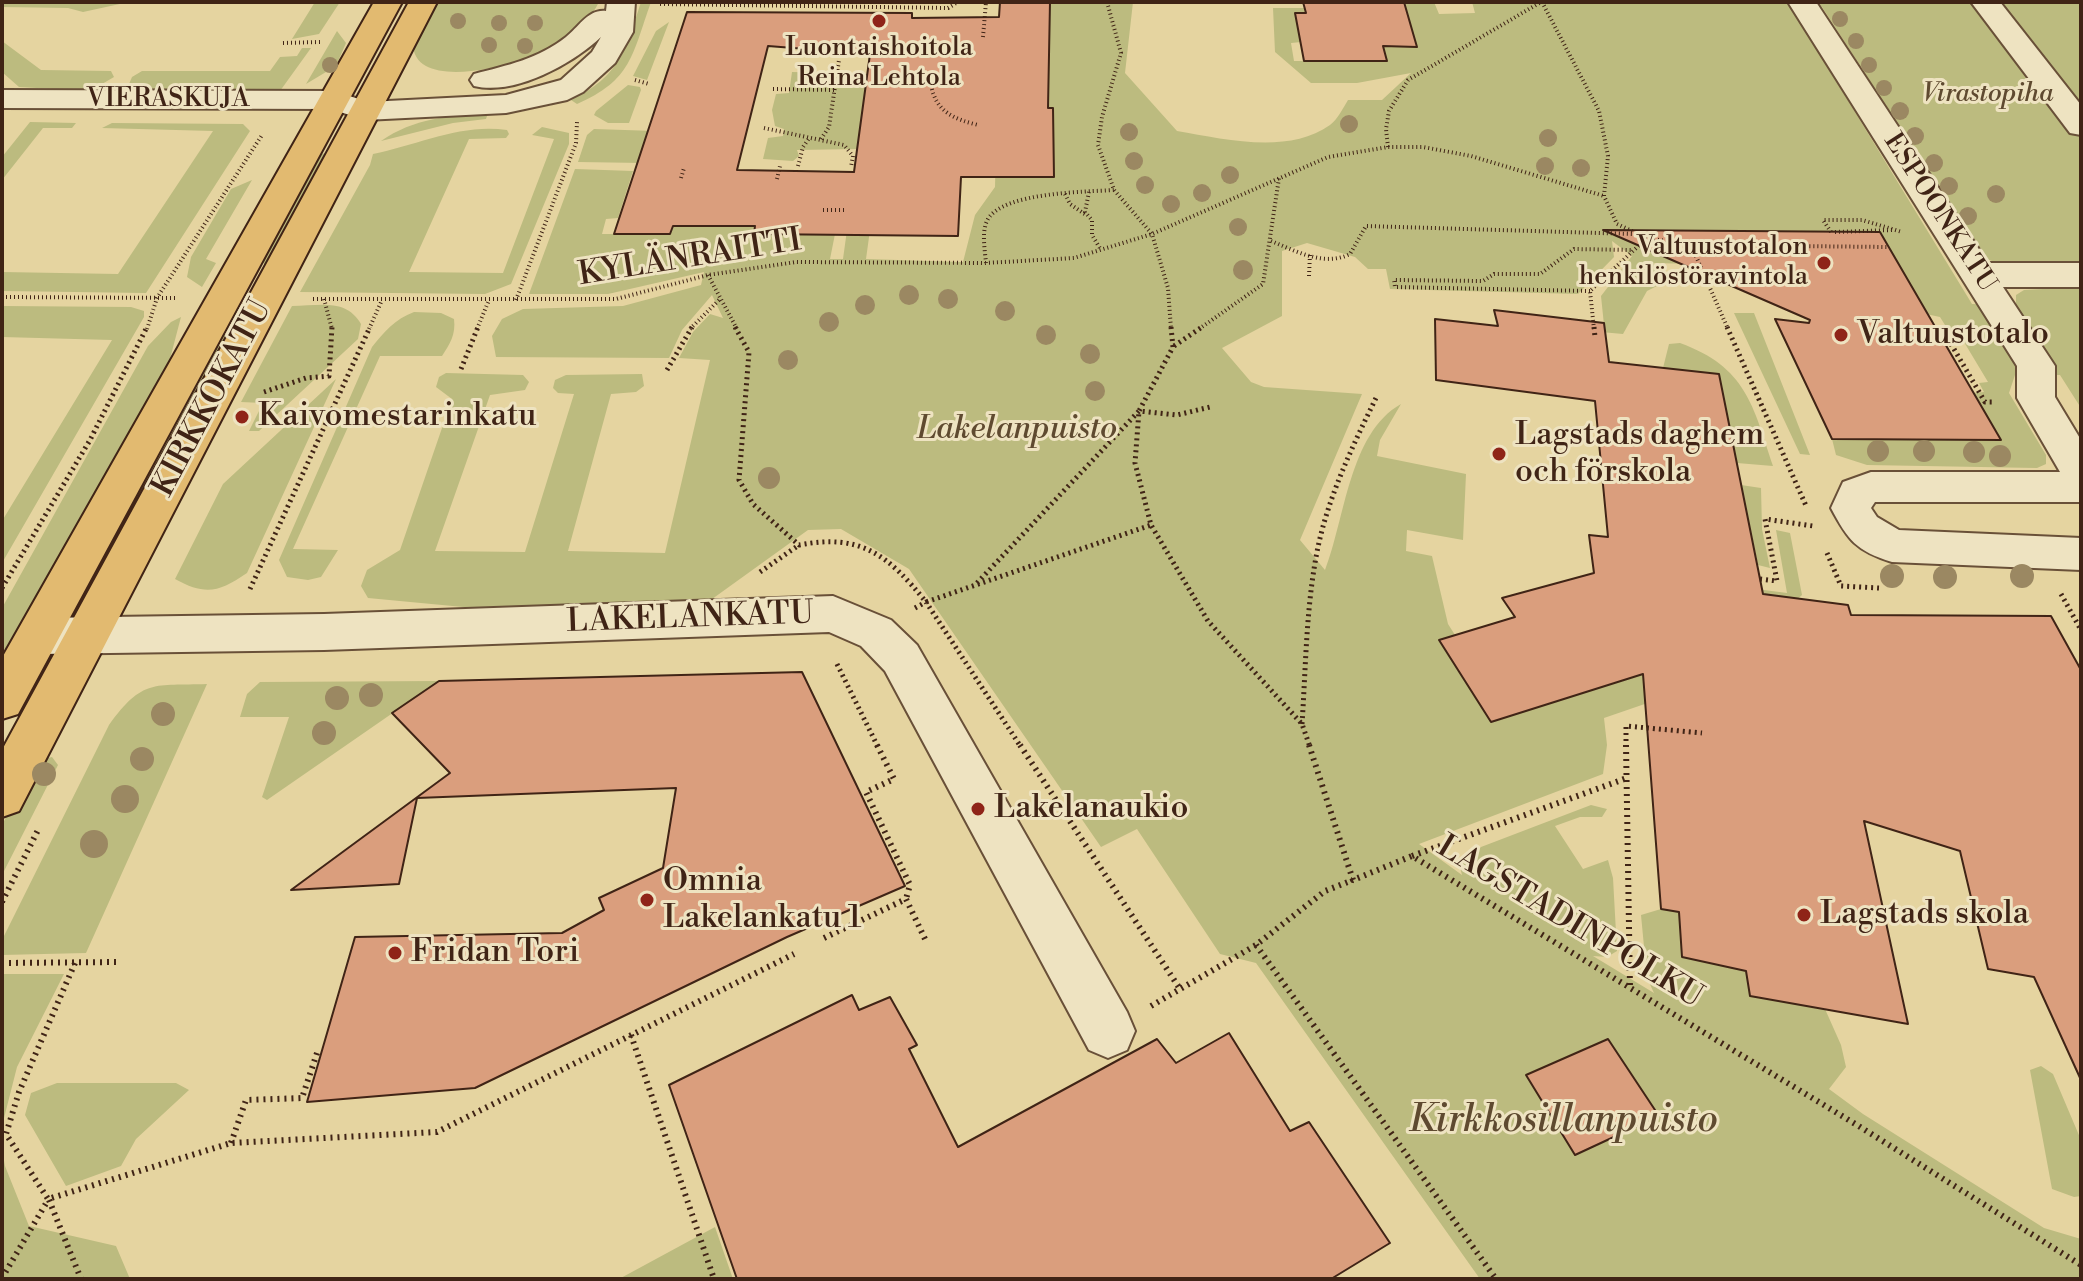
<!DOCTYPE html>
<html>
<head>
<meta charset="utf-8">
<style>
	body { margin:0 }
	#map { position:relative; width:2083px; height:1281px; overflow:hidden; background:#e5d4a0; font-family:"Libre Bodoni",serif }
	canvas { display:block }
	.frame { position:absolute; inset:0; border:4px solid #402416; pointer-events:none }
</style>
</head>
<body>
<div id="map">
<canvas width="2083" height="1281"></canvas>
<div class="frame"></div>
</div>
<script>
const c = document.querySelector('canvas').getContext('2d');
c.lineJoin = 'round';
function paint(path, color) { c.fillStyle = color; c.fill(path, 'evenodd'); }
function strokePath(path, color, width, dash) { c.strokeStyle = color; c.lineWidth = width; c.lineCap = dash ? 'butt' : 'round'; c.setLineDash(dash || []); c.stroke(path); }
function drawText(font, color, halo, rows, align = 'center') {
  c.font = font + ' "Libre Bodoni",serif'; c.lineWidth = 6; c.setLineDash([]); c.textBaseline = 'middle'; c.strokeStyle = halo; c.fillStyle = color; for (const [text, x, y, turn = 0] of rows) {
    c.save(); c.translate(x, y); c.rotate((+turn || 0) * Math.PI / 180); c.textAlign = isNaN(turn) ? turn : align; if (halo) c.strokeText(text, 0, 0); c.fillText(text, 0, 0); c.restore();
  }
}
const green = new Path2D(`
	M 2,2 L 129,2 L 83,12 L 68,8 L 2,7 Z
	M 315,2 L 340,2 L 319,34 L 292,39 Z
	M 434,2 L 599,2 C 592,16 580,30 567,40 C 543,59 414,99 413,44 Z
	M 641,2 L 651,2 C 632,55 632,80 577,104 L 571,100 C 620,76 625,51 641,2 Z
	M 1050,2 L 1133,2 L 1125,73 L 1177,131 C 1224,139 1288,155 1330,125 C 1338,119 1343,108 1348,100 L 1382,100 L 1411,73 L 1357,83 L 1311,83 L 1275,52 L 1273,8 L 1305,8 L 1306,13 L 1295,13 L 1301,42 L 1291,43 L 1294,61 L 1386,61 L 1383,46 L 1417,46 L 1404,2 L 1434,2 L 1439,14 L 1475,13 L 1472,2 L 1788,2 L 1972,304 L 2016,305 L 2016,295 L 2024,290 L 2081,287 L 2081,408 L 2060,375 L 2015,375 L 2009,393 L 2046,455 L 2046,464 L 2037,468 L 1867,465 L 1836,455 L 1832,439 L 2000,440 L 1973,393 L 1984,392 L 1979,383 L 1988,382 L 1964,342 L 1955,341 L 1940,317 L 1694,264 L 1654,263 L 1661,284 L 1647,291 L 1623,334 L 1601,332 L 1604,325 L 1601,296 L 1632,256 L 1612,241 L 1614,257 L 1578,294 L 1390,289 L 1386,269 L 1368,269 L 1355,257 L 1307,243 L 1282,251 L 1282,316 L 1222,348 L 1251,382 L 1264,387 L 1362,394 L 1300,540 L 1325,570 C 1345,520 1349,433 1401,404 L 1380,440 L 1377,456 L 1466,474 L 1463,540 L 1407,530 L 1406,551 L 1432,556 L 1448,624 L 1455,635 L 1439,641 L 1491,722 L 1665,667 L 1697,686 L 1604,718 L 1607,745 L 1603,774 L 1419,844 L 1462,875 L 1459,863 L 1481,847 L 1591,805 L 1607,809 L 1602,817 L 1580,817 L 1555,826 L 1583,869 L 1608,860 L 1613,878 L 1617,951 L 1607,957 L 1593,956 L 1654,993 L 1647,978 L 1641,915 L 1661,909 L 1679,912 L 1682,957 L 1746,971 L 1825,1009 L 1841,1045 L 1846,1067 L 1829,1089 L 1863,1114 L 2044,1228 L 2081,1239 L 2081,1279 L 1480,1279 L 1256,963 L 1220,954 L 1137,829 L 1101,847 L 909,569 L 841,529 L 808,530 L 701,607 L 516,612 L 368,598 L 361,586 L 367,570 L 400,550 L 452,399 L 436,387 L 439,377 L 446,373 L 523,375 L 529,382 L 525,390 L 490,395 L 435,551 L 525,552 L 574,394 L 558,393 L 553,388 L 555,380 L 566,375 L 642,374 L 644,386 L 636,392 L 611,394 L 568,551 L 665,553 L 710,360 L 679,358 L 693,332 L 710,314 L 723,318 L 712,295 L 682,330 L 669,358 L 496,357 L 492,336 L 502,319 L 523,309 L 623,306 L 701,285 L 704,272 L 608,294 L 529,294 L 575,169 L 633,171 L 618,218 L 606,219 L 602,234 L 670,234 L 673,226 L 755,226 L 754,234 L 835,234 L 830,259 L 843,259 L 847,230 L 870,230 L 866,259 L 963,262 L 975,215 L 995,187 L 997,108 L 1049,59 Z
	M 1809,2 L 2081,2 L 2081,267 L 2010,266 L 1985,259 L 1822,7 Z
	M 669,22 L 647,80 L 633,76 L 656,31 Z
	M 337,31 L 346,43 L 336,66 L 306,84 Z
	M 2,41 L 41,70 L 111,71 L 114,77 L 90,91 L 19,87 L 2,72 Z
	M 302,48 L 311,48 L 280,91 L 133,91 L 129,84 L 132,77 L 142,71 L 270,71 L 280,57 L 297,56 Z
	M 792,72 L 867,74 L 863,102 L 887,102 L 858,149 L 797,150 L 799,156 L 793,161 L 763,159 L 768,138 L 783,136 L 784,129 L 775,126 L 772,110 L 776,94 L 789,93 Z
	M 628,85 L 640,87 L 641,90 L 629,123 L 608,123 L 594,115 L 596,111 Z
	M 488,113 L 486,119 L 453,123 L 381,141 C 414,118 449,116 488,113 Z
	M 30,122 L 76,123 L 72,128 L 43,128 L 2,180 L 2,157 Z
	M 112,123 L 243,124 L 250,131 L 146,293 L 2,291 L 2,272 L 118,274 L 213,131 L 102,128 Z
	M 542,127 L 569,133 L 569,144 L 511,284 L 485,294 L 300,292 L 370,165 L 373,154 C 417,145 462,123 507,130 L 509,134 L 506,138 L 469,139 L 409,272 L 503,273 L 554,139 L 532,135 Z
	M 594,129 L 655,131 L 643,163 L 578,162 L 587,135 Z
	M 326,153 L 334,156 L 271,263 L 264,264 L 264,256 L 318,155 Z
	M 252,180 L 206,259 L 216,263 L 202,287 L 187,277 L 191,257 L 231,189 Z
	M 2,306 L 131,307 L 144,311 L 144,317 L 2,563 L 2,521 L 112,340 L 2,337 Z
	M 292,306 C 319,306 346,298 361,324 L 358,339 L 259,431 L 249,431 L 263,403 L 241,402 Z
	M 414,312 L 441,313 L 454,319 C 456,334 450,344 442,356 L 380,356 L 293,549 L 338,550 L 321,577 L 308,580 L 287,577 L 279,560 L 372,347 C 384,332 395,319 414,312 Z
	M 1734,313 L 1754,313 L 1810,455 L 1800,454 Z
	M 181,317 L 161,393 L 2,680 L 2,608 L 148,346 L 171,322 Z
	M 221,334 L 231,335 L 100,581 L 91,584 L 88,579 Z
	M 1680,343 C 1746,367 1753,405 1773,466 L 1737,463 L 1719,374 L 1663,368 L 1669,344 Z
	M 336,379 L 247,573 C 219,592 206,596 175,579 L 223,484 Z
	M 1741,485 L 1761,488 L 1762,529 L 1770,568 L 1758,565 Z
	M 1776,530 L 1790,533 L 1802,595 L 1793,603 L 1718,584 L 1787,593 Z
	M 439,681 L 267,800 L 262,797 L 289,717 L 240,717 L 247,694 L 260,682 Z
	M 207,684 L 86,953 L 2,955 L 2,940 L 109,725 C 143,678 154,686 207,684 Z
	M 52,757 L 58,765 L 2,875 L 2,825 L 35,761 Z
	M 2,974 L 64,974 L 17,1067 L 2,1126 Z
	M 2041,1066 L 2053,1074 L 2081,1140 L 2081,1196 L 2074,1197 L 2052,1189 L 2030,1070 Z
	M 57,1083 L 176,1083 L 189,1090 L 136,1139 L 121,1166 L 66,1186 L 25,1115 L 31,1093 Z
	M 2,1150 L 5,1166 L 29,1226 L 116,1246 L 130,1279 L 2,1279 Z
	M 715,1227 L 733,1279 L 619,1279 Z`);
const building = new Path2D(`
	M 1000,2 L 1050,2 L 1048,108 L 1053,108 L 1054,177 L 961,177 L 958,236 L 754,234 L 755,226 L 673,226 L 670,234 L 614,234 L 687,12 L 912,13 L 912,18 L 999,17 ZM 768,46 L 870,54 L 854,172 L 737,170 Z
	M 1303,2 L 1404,2 L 1417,47 L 1383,46 L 1387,61 L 1304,61 L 1295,13 L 1306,13 Z
	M 1603,230 L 1880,232 L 2001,440 L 1832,439 L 1775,319 L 1809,323 L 1810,320 Z
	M 1494,310 L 1604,323 L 1609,362 L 1719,374 L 1763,594 L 1848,605 L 1851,615 L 2051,616 L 2081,670 L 2081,1080 L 2034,977 L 1988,969 L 1960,851 L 1864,821 L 1908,1024 L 1750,996 L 1746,971 L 1682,957 L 1679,912 L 1661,909 L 1643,674 L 1491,722 L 1439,640 L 1515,617 L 1502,598 L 1594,573 L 1589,535 L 1608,537 L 1595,401 L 1436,380 L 1435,319 L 1498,326 Z
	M 802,672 L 905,886 L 787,937 L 475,1088 L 307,1102 L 355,937 L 562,933 L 604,910 L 599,898 L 663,868 L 676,788 L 417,798 L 399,884 L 291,890 L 450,773 L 392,713 L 439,681 Z
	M 852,995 L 859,1010 L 890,997 L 917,1045 L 909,1049 L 958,1147 L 1157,1039 L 1176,1063 L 1229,1033 L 1290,1131 L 1309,1122 L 1390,1243 L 1331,1279 L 737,1279 L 669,1085 Z
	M 1608,1039 L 1659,1116 L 1575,1155 L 1526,1075 Z`);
const pathFar2 = new Path2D(`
	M 1107,2 L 1121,53 L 1102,117 L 1098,145 L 1114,190 L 1152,234 L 1168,288 L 1171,329
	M 1542,2 L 1599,111 L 1608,156 L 1604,196 L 1617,224 L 1647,238 L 1691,245 L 1888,247
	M 660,4 L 948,8 L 958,2
	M 983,37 L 986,2
	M 283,43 L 320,42
	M 635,80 L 649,84
	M 931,85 C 936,112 954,119 978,125
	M 773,89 L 835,90
	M 764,128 L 844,145 L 853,156 L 851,167
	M 821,139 L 829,127 L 839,60
	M 1388,147 L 1386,129 L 1389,111 L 1408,80 L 1541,2
	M 798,166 L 803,147 L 810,137
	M 681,178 L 684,168
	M 777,179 L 780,166
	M 1089,192 L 1085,212 L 1092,220 L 1092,235 L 1101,250
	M 1065,194 L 1070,204 L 1086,215
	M 823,210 L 844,210
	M 1831,232 L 1823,220 L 1862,220 L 1902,232
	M 1835,232 L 1892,230
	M 1271,241 C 1296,251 1324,267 1350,254 L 1366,226 L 1633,234
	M 1691,245 L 1728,329
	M 986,263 C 985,250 981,231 988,219 C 1004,192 1085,192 1114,190
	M 708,275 L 737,329
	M 1309,276 L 1310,254
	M 1590,291 L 1395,287 L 1394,280 L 1483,281 L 1494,274 L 1540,274 L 1574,249 L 1631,250
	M 2,297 L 177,298
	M 313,299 L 616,299 L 708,275 L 796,262 L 986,263 L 1074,258 L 1152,234 L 1328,157 L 1388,147 L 1423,147 L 1471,156 L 1604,196
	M 324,299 L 332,329
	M 516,300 L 576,143 L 577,122
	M 147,329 L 157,298 L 262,135
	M 369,329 L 382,300
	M 477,329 L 489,300
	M 690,329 L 721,298
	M 1199,329 L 1263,284 L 1279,178
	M 1594,329 L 1590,291 L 1647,238
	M 1941,329 L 1947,328`);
const pathFar1 = new Path2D(`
	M 735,327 L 749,352 L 739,480 L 753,504 L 799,545 C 861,533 888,555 926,602 L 1151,525
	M 1171,327 L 1173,347 L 1139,411 L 1135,463 L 1151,525 L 1208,621 L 1302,724 L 1310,747
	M 1594,327 L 1595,337
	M 1727,327 L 1807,508
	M 1936,329 L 1947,328
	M 1945,343 L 1951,344 L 1985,402 L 1995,402
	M 1174,346 L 1202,327
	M 461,369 L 478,327
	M 667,370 L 692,327
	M 264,392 L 306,378 L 329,376 L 332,327
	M 1827,553 L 1841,586 L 1879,588
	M 760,572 L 799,545
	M 1760,579 L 1777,581 L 1765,519 L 1813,526
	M 977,583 L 1139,411 L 1177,415 L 1210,407
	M 2,588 L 90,440 L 147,327
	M 250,589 L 370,327
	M 2061,594 L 2081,630
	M 915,608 L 926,602 L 1021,747
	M 837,664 L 878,747
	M 1302,724 C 1306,665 1306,605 1318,547 C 1329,495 1353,445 1376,398
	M 1626,747 L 1626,726 L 1702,733`);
const path = new Path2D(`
	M 877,745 L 894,779 L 866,792 L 910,885 L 906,899
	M 1020,745 L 1180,989
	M 1309,745 L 1353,880 L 1412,856 L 1857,1125 L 2081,1265
	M 1626,745 L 1630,988
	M 1412,856 L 1627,778
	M 2,902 L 39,828
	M 824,938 L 906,899 L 925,939
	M 1256,945 L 1496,1279
	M 2,963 L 117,962
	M 75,963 L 19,1092 L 6,1134 L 48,1199 L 231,1143 L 437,1132 L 794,954
	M 1151,1006 L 1256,945 L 1325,891 L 1353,880
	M 631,1035 L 714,1279
	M 231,1143 L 246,1100 L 302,1098 L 317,1053
	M 49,1200 L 81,1279
	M 2,1278 L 48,1200`);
const minor = new Path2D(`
	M 607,2 L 635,2 L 633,32 L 615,63 L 583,92 L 567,100 L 506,113 L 365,120 L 331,109 L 2,108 L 2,90 L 334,91 L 368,102 L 506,95 L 561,80 L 592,52 L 601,37 C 572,64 515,96 474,86 L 470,80 L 474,74 C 508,65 538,59 566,37 C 579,27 588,9 606,11 Z
	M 1788,2 L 1816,2 L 1988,263 L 2081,263 L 2081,287 L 2003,287 L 2055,366 L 2055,397 L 2081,440 L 2081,502 L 1875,502 L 1871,508 L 1877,517 L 1899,530 L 2081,538 L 2081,570 L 1892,562 C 1856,551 1848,540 1831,508 L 1843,482 L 1871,472 L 2060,472 L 2017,398 L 2017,366 Z
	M 1971,2 L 2000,2 L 2081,105 L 2081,135 L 2070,133 Z
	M 833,596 L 891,620 L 917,645 L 1127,1012 L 1135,1031 L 1127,1050 L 1108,1058 L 1089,1050 L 885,671 L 861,646 L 829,632 L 324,650 L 39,654 L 23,649 L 17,636 L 23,623 L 39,618 L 324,614 Z`);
const major = new Path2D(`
	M 374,2 L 402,2 L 18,714 L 2,719 L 2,658 Z
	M 409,2 L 437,2 L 19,811 L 2,817 L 2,750 Z`);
const trees = [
	[1840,19,8],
	[458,21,8],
	[499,23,8],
	[535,23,8],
	[1856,41,8],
	[489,45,8],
	[525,46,8],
	[330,65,8],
	[1869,65,8],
	[1884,88,8],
	[1900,111,9],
	[1349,124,9],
	[1129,132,9],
	[1915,136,9],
	[1548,138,9],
	[1134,161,9],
	[1934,163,9],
	[1545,166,9],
	[1581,168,9],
	[1230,175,9],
	[1145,185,9],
	[1949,186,9],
	[1202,193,9],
	[1996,194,9],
	[1171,204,9],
	[1968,216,9],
	[1238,227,9],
	[1243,270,10],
	[909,295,10],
	[948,299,10],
	[865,305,10],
	[1005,311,10],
	[829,322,10],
	[1046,335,10],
	[1090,354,10],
	[788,360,10],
	[1095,391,10],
	[1878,451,11],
	[1924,451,11],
	[1974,452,11],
	[2000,456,11],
	[769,478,11],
	[1892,576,12],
	[2022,576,12],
	[1945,577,12],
	[371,695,12],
	[337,698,12],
	[163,714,12],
	[324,733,12],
	[142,759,12],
	[44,774,12],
	[125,799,14],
	[94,844,14]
];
const markers = [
	[879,21,8,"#8f2418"],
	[1824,263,8,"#8f2418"],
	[1841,335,8,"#8f2418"],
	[242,417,8,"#8f2418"],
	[1499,454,8,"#8f2418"],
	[978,809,8,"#8f2418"],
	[647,900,8,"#8f2418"],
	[1804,915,8,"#8f2418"],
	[395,953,8,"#8f2418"]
];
const farPoinames = [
	["Luontaishoitola",879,49],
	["Reina Lehtola",879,79],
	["Valtuustotalon",1808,248,"right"],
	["henkilöstöravintola",1808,278,"right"]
];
const farParknames = [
	["Virastopiha",1988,95]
];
const farStreetnames = [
	["VIERASKUJA",168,100],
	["ESPOONKATU",1939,213,57]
];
const streetNames = [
	["KYLÄNRAITTI",690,259,-9],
	["KIRKKOKATU",213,399,-62],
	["LAKELANKATU",690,619,-2],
	["LAGSTADINPOLKU",1569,923,31]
];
const poiNames = [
	["Valtuustotalo",1857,335],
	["Kaivomestarinkatu",258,417],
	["Lagstads daghem",1515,436],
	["och förskola",1515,473],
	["Lakelanaukio",994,809],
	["Omnia",663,882],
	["Lakelankatu 1",663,919],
	["Lagstads skola",1820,915],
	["Fridan Tori",411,953]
];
const parkNames = [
	["Lakelanpuisto",1017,430]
];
const nearParknames = [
	["Kirkkosillanpuisto",1563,1122]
];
paint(green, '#bcbb7f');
paint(building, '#da9e7d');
strokePath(building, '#402416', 2);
strokePath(minor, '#695038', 4);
strokePath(major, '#402416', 4);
strokePath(pathFar2, '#402416', 4, [1, 3]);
strokePath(pathFar1, '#402416', 5, [2, 4]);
strokePath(path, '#402416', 6, [2, 5]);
paint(minor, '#eee3c1');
paint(major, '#e2ba70');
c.fillStyle = '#9b8862';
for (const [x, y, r] of trees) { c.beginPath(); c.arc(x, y, r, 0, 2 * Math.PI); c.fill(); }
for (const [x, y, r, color] of markers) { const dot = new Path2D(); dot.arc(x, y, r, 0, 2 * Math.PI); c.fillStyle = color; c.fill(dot); strokePath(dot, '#eee3c1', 3); }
drawText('26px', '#402416', '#eee3c1', farPoinames);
drawText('italic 26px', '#5f4a30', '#eee3c1', farParknames);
drawText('26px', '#402416', '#eee3c1', farStreetnames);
drawText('32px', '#402416', '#eee3c1', streetNames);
drawText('32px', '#402416', '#eee3c1', poiNames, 'left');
drawText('italic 32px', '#5f4a30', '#eee3c1', parkNames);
drawText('italic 38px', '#5f4a30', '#eee3c1', nearParknames);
</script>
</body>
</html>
